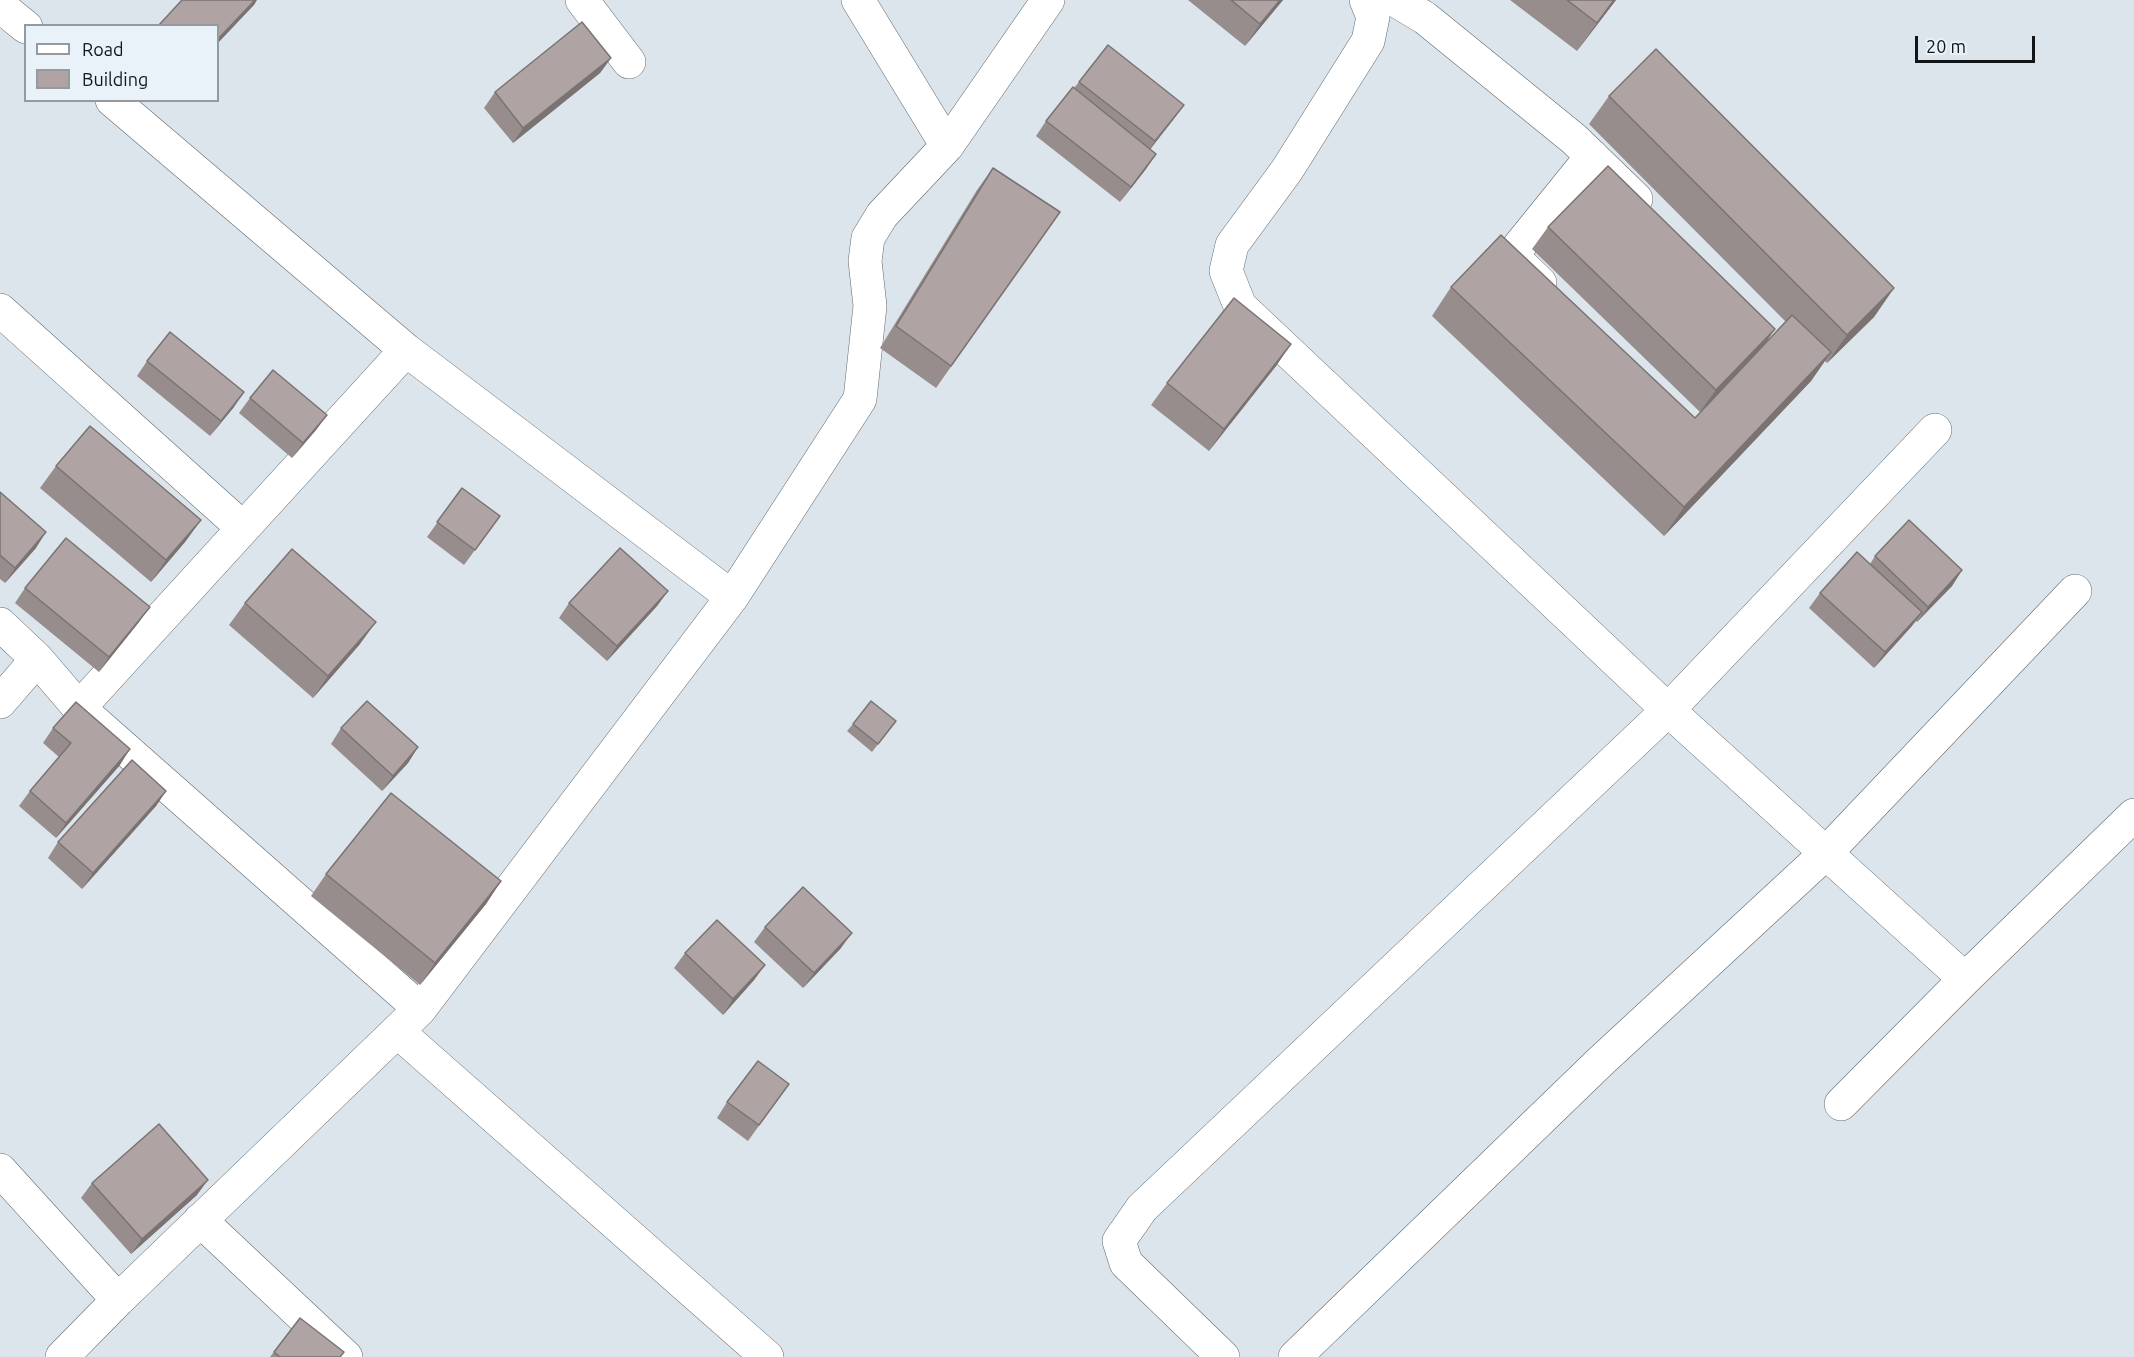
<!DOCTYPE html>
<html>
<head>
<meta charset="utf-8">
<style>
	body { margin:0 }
	#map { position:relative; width:2134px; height:1357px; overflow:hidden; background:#dde5ec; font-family:Ubuntu,sans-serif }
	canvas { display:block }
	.legend { position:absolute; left:24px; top:24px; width:195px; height:78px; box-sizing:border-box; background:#eaf2f9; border:2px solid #949a9f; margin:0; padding:8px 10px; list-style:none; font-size:18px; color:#131618 }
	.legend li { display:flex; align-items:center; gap:12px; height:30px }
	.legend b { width:30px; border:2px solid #949a9f }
	.scale { position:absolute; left:1915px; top:36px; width:120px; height:27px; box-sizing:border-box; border:3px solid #131618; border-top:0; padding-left:8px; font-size:18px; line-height:21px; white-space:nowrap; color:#131618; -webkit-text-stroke:4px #eaf2f9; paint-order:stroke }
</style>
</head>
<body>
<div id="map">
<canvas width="2134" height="1357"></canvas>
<ul class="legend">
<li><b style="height:8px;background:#fff"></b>Road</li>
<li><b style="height:16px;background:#afa4a3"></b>Building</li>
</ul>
<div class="scale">20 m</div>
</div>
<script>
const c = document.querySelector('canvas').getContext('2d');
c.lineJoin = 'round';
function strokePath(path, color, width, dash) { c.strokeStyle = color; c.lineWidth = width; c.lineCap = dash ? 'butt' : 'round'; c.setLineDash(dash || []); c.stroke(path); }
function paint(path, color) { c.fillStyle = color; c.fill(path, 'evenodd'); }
const street = new Path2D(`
	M 582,0 L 629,62
	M 858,0 L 947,146
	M 1366,0 L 1373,17 L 1368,41 L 1287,170 L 1232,245 L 1226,271 L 1240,306 L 1668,710 L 1965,979 L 2134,815
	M 1395,0 L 1425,18 L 1574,139 L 1636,199
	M 0,6 L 26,27
	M 1540,283 L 1516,260 L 1516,250 L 1592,156
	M 0,310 L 243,528
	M 732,597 L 860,399 L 870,306 L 865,261 L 868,238 L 882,215 L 947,146 L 1048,0
	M 0,624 L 37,659 L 79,708 L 420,1009
	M 0,702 L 37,659
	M 79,708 L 406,350
	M 397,1031 L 767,1357
	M 1841,1104 L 1965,979
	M 0,1170 L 118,1300
	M 200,1220 L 346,1357
	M 62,1357 L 118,1300 L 420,1009 L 732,597 L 406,350 L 112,100
	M 1223,1357 L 1126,1263 L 1119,1241 L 1142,1208 L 1668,710 L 1935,430
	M 1295,1357 L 1600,1062 L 1825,854 L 2075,591`);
const wall = new Path2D(`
	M 1188,0 L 1283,0 L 1245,46 Z
	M 1510,0 L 1616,0 L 1577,51 Z
	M 611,58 L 600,73 L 513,143 L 484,108 L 495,92 Z
	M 1079,82 L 1184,105 L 1150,149 L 1146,169 L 1120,202 L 1036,136 L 1046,121 Z
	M 1609,96 L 1894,288 L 1874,317 L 1827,363 L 1825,361 L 1811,381 L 1664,536 L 1432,316 L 1451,287 L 1695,418 L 1728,383 L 1700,412 L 1532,249 L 1548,227 L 1775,329 L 1764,345 L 1786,322 L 1589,124 Z
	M 993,168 L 1060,212 L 936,388 L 880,348 L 977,190 Z
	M 1291,344 L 1276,366 L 1209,451 L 1151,405 L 1167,383 Z
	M 147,361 L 234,407 L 210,436 L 137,376 Z
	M 250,398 L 327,415 L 316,430 L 292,458 L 239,413 Z
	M 56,466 L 201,520 L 185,542 L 151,582 L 40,488 Z
	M 462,488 L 500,516 L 464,565 L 427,537 Z
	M 0,492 L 36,548 L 5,583 L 0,579 Z
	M 1875,556 L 1962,570 L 1952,586 L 1917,622 L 1916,621 L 1911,627 L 1874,668 L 1809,608 L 1820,593 L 1870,564 Z
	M 25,588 L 139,622 L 99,672 L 15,603 Z
	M 668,591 L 657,606 L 607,661 L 559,618 L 569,603 Z
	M 245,603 L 360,644 L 313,698 L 229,625 Z
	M 896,721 L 872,752 L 847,731 L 853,724 Z
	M 53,728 L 120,765 L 56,838 L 19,806 L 30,791 L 59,757 L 43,743 Z
	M 341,728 L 418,747 L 408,763 L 382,791 L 331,744 Z
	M 166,791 L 156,806 L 82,889 L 48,858 L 58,842 Z
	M 326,874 L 501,881 L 486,904 L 420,985 L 311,896 Z
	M 765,927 L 841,948 L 803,988 L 754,942 Z
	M 685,953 L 765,965 L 754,980 L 723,1015 L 674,968 Z
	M 789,1084 L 748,1141 L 717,1118 L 727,1102 Z
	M 92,1183 L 197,1195 L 131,1254 L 81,1198 Z
	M 300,1318 L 340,1357 L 270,1357 Z`);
const shadedWall = new Path2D(`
	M 255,0 L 257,0 L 254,5 L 218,43 L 218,39 Z
	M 1280,0 L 1283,0 L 1245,46 L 1260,24 Z
	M 1614,0 L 1616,0 L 1577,51 L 1597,23 Z
	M 611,58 L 600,73 L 513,143 L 523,128 Z
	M 1184,105 L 1173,120 L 1145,156 L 1155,141 Z
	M 1156,154 L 1146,169 L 1120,202 L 1131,187 Z
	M 1894,288 L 1874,317 L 1827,363 L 1847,335 Z
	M 1775,329 L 1760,351 L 1700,412 L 1716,390 Z
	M 1291,344 L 1276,366 L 1209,451 L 1224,429 Z
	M 1831,352 L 1811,381 L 1664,536 L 1684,507 Z
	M 244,392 L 234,407 L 210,436 L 221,421 Z
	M 327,415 L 316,430 L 292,458 L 303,443 Z
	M 201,520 L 185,542 L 151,582 L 166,560 Z
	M 46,532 L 36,548 L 5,583 L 15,568 Z
	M 1962,570 L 1952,586 L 1917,622 L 1928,607 Z
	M 668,591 L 657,606 L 607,661 L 617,646 Z
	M 150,607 L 139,622 L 99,672 L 109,657 Z
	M 1922,612 L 1911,627 L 1874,668 L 1885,652 Z
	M 376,622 L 360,644 L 313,698 L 328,676 Z
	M 418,747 L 408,763 L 382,791 L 393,776 Z
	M 130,749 L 120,765 L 56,838 L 66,823 Z
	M 166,791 L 156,806 L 82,889 L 93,873 Z
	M 501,881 L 486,904 L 420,985 L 435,963 Z
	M 852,933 L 841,948 L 803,988 L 814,973 Z
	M 765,965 L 754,980 L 723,1015 L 733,999 Z
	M 208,1180 L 197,1195 L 131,1254 L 142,1239 Z`);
const building = new Path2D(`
	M 182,0 L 255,0 L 218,39 L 218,26 L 158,26 Z
	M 1231,0 L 1280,0 L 1260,24 Z
	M 1567,0 L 1614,0 L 1597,23 Z
	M 582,22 L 611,58 L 523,128 L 495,92 Z
	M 1108,45 L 1184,105 L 1155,141 L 1079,82 Z
	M 1656,49 L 1894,288 L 1847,335 L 1609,96 Z
	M 1073,87 L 1156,154 L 1131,187 L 1046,121 Z
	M 1608,166 L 1775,329 L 1716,390 L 1548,227 Z
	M 993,168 L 1060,212 L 951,366 L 896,326 Z
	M 1501,235 L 1695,418 L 1792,315 L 1831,352 L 1684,507 L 1451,287 Z
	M 1234,298 L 1291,344 L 1224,429 L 1167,383 Z
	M 170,332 L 244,392 L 221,421 L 147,361 Z
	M 273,370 L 327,415 L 303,443 L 250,398 Z
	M 90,426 L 201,520 L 166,560 L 56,466 Z
	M 462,488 L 500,516 L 475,550 L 437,522 Z
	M 0,492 L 46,532 L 15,568 L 0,555 Z
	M 1909,520 L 1962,570 L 1928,607 L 1875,556 Z
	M 66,538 L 150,607 L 109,657 L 25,588 Z
	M 620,548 L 668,591 L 617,646 L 569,603 Z
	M 292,549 L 376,622 L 328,676 L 245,603 Z
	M 1857,552 L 1922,612 L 1885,652 L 1820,593 Z
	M 367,701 L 418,747 L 393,776 L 341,728 Z
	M 871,701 L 896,721 L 878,744 L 853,724 Z
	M 76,702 L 130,749 L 66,823 L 30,791 L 71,743 L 53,728 Z
	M 132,760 L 166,791 L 93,873 L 58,842 Z
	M 391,793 L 501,881 L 435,963 L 326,874 Z
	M 803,887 L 852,933 L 814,973 L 765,927 Z
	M 717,920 L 765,965 L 733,999 L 685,953 Z
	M 758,1061 L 789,1084 L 759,1125 L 727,1102 Z
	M 159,1124 L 208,1180 L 142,1239 L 92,1183 Z
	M 300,1318 L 344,1352 L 340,1357 L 280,1357 L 274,1352 Z`);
strokePath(street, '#61696f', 34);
strokePath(street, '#fff', 33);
paint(wall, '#968d8c');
paint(shadedWall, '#7a7372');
paint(building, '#afa4a3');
strokePath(building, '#7a7372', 1.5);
</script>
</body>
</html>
